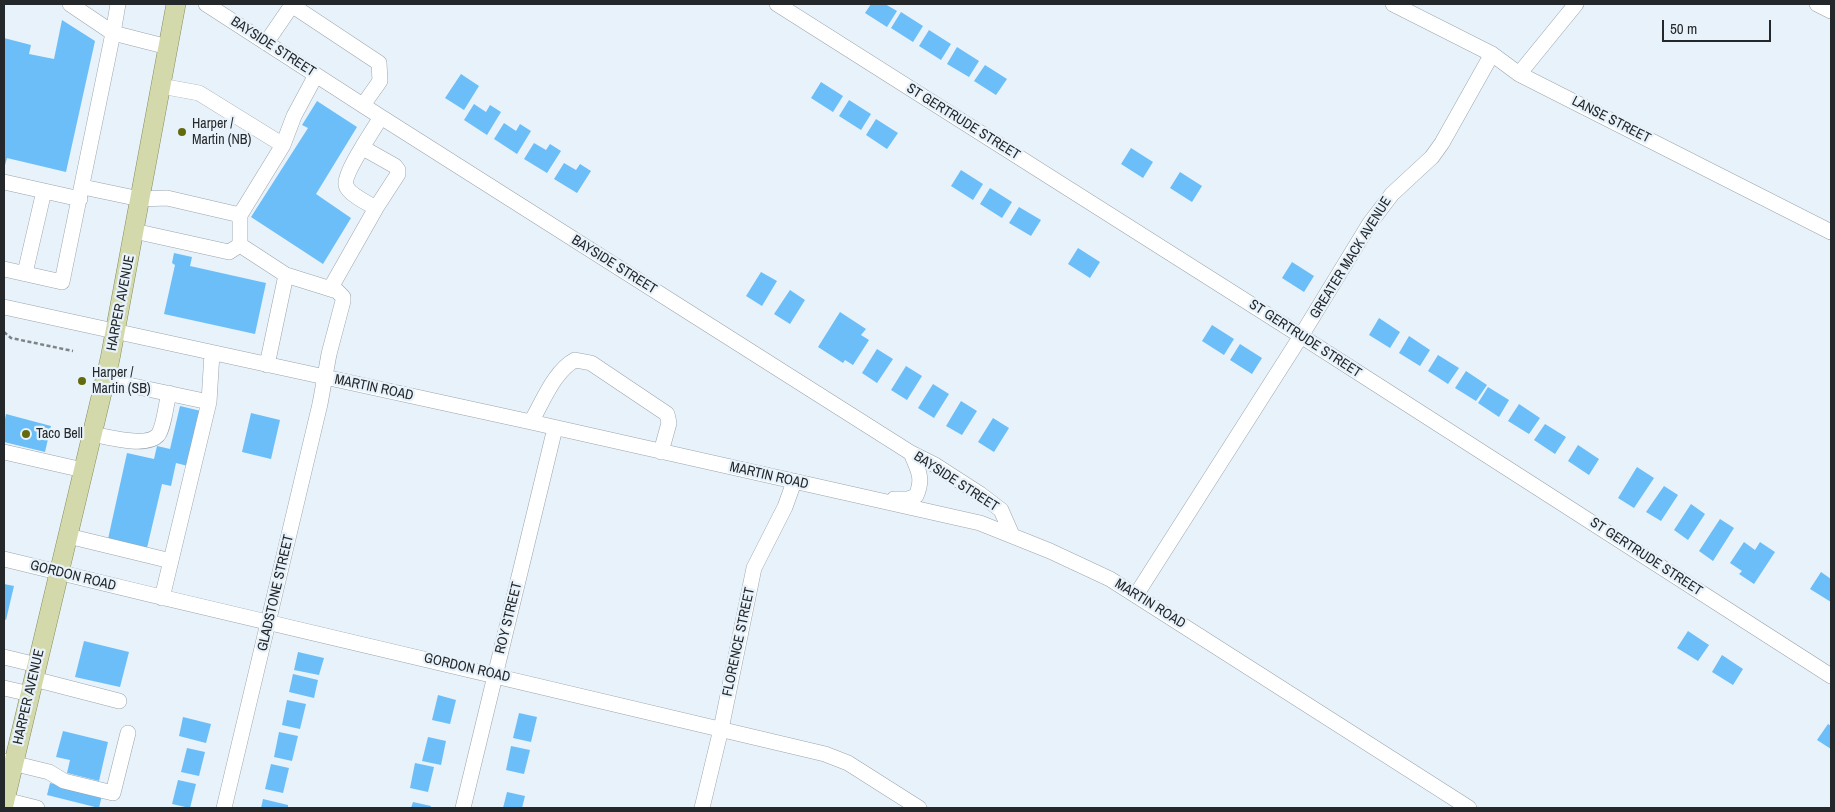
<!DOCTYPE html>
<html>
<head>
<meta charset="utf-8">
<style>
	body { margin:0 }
	#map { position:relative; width:1835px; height:812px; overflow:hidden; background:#e8f2fa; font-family:"Archivo Narrow",sans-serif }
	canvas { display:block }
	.frame { position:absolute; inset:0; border:5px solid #24282b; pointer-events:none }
	.scale { position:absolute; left:1662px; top:20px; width:109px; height:22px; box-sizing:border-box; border:2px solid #24282b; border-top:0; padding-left:6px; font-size:15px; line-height:18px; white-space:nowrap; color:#24282b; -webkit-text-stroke:4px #e8f2fa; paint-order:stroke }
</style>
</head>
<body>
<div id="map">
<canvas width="1835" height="812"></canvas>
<div class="frame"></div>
<div class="scale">50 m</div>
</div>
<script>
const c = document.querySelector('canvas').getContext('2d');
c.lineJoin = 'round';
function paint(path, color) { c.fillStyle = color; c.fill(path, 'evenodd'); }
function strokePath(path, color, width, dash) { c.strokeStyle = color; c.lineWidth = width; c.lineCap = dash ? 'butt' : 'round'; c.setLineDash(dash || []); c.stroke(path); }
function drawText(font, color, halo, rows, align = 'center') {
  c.font = font + ' "Archivo Narrow",sans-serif'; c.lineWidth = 4.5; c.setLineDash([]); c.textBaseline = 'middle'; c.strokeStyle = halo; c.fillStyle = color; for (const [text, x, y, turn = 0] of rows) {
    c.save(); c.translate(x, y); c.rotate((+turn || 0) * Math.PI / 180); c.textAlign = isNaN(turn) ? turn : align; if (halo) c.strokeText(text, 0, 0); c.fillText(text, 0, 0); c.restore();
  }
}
const building = new Path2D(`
	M 871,4 L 885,4 L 897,11 L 887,27 L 865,13 Z
	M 901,12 L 923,26 L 913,42 L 891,28 Z
	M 62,20 L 95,41 L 66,172 L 7,158 L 4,169 L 4,38 L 31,45 L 29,54 L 54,59 Z
	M 929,30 L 951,44 L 941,60 L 919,46 Z
	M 957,47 L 979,61 L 969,77 L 947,64 Z
	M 985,65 L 1007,79 L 996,95 L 974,81 Z
	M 461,74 L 479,86 L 464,110 L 445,98 Z
	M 821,82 L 843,96 L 833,112 L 811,98 Z
	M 849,100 L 871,114 L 861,130 L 839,116 Z
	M 317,101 L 357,127 L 316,194 L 351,218 L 323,264 L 251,217 L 308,128 L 302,125 Z
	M 474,104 L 486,112 L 490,105 L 501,112 L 487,135 L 464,120 Z
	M 876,119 L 898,133 L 887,149 L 866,135 Z
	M 504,123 L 516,131 L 520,124 L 531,131 L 517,154 L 494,139 Z
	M 534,143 L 546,150 L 550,144 L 561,151 L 547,173 L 524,159 Z
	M 1131,148 L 1153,162 L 1143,178 L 1121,164 Z
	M 564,163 L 576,170 L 580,164 L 591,171 L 577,193 L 554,179 Z
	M 961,170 L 983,184 L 973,200 L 951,186 Z
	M 1180,172 L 1202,186 L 1192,202 L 1170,188 Z
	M 990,188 L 1012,202 L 1002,218 L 980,204 Z
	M 1019,207 L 1041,220 L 1031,236 L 1009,223 Z
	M 1078,248 L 1100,262 L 1090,278 L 1068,264 Z
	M 174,253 L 192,257 L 190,266 L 266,283 L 255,334 L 164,314 L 175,265 L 172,263 Z
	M 1292,262 L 1314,276 L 1304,292 L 1282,278 Z
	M 761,272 L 777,281 L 762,306 L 746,296 Z
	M 790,290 L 805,300 L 790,324 L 774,314 Z
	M 840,312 L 866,329 L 861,335 L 869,340 L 853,365 L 845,360 L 843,363 L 818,347 Z
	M 1379,318 L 1400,332 L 1390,348 L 1369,335 Z
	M 1212,325 L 1234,339 L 1224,355 L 1202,341 Z
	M 1409,336 L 1430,350 L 1420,366 L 1399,353 Z
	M 1240,344 L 1262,358 L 1252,374 L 1230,360 Z
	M 877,349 L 893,359 L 877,383 L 862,373 Z
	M 1438,355 L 1459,368 L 1448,384 L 1428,371 Z
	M 906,366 L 922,376 L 907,400 L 891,390 Z
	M 1466,371 L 1487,385 L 1476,401 L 1455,388 Z
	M 933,384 L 949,394 L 934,418 L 918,408 Z
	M 1488,387 L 1509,400 L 1499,417 L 1478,403 Z
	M 961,401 L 977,411 L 962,435 L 946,426 Z
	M 1519,404 L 1540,418 L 1529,434 L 1508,421 Z
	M 180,406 L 201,411 L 188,466 L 176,463 L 171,486 L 162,484 L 147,548 L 108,539 L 127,453 L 154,459 L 157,446 L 170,449 Z
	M 251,413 L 280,420 L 271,459 L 242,452 Z
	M 6,414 L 51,426 L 45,452 L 4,442 L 4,424 Z
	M 993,418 L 1009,428 L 994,452 L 978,442 Z
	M 1545,424 L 1566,437 L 1555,454 L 1534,440 Z
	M 1578,445 L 1599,459 L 1589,475 L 1568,461 Z
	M 1637,467 L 1654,478 L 1634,508 L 1618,498 Z
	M 1664,486 L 1678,495 L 1661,521 L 1646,512 Z
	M 1691,504 L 1705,514 L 1688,540 L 1674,530 Z
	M 1720,519 L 1734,528 L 1713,561 L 1699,551 Z
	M 1744,542 L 1755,550 L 1760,542 L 1775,552 L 1754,584 L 1739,574 L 1742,571 L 1730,563 Z
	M 1821,572 L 1831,579 L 1831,602 L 1810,589 Z
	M 4,584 L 14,586 L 6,620 L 4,619 Z
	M 1688,631 L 1709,645 L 1698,661 L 1677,648 Z
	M 84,641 L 129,652 L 120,687 L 75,677 Z
	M 298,652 L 324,658 L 319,675 L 294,670 Z
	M 1722,655 L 1743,669 L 1733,685 L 1712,672 Z
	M 293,674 L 318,680 L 314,698 L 289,692 Z
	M 438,695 L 456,700 L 450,724 L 432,720 Z
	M 287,700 L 306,704 L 300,729 L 282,725 Z
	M 519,713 L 537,717 L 531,742 L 513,738 Z
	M 183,717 L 211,724 L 206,743 L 179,736 Z
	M 1828,724 L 1831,726 L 1831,749 L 1817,740 Z
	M 63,731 L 108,742 L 99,781 L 67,773 L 70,760 L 56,757 Z
	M 279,732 L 298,736 L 292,761 L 274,757 Z
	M 428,737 L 446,741 L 441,765 L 422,761 Z
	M 511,746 L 530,750 L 524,774 L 506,770 Z
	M 187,748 L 205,752 L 199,776 L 181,772 Z
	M 415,763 L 434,767 L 428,792 L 410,788 Z
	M 271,764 L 289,768 L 283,793 L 265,789 Z
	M 178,780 L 196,784 L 190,808 L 172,804 Z
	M 50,783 L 102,795 L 99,808 L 47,795 Z
	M 507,792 L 525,796 L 522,808 L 503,808 Z
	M 263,799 L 288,805 L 288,808 L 261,808 Z
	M 413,802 L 431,806 L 430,808 L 411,808 Z`);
const path = new Path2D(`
	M 4,332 L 11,338 L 73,351`);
const minor = new Path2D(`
	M 118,4 L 113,33 L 168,47
	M 206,4 L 381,117 L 821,396 L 911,453 L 935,465 L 980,494 L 1001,510 L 1012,535
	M 290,4 L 379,63 L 380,81 L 363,105
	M 777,4 L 1301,336 L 1831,676
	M 1393,4 L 1492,54 L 1519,74 L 1831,232
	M 1817,4 L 1831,11
	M 266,43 L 292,5
	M 1519,74 L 1576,4
	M 161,86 L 199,93 L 283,145
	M 363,148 L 395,166 L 398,170 L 398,174 L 376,208 C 369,204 348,194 346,185 C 343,174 374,129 381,117
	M 4,182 L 80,199
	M 83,187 L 140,199 L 167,198 L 240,215 L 283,145 L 294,116 L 316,75
	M 134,231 L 229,252 L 240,245
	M 240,245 L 286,275 L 267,365
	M 240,245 L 240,215
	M 4,269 L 62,282 L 113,33 L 70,4
	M 25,273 L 44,191
	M 330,289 L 376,208
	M 4,307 L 531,422 L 980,523 L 1050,551 L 1110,579 L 1469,808
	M 105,380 L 209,402
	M 531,422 C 542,403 555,370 575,360 L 591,363 L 667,414 L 669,423 L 661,452
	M 92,434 C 107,437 147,448 158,435 C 164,427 166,404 169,393
	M 4,452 L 83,470
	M 894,499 L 908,499 L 916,496 C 924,478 918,470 911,453
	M 68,536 L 171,561
	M 4,559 C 277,626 551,688 825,754 L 848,763 L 919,808
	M 1136,595 L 1301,336 L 1370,223 L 1392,194 L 1432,157 L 1442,143 L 1492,54
	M 162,598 L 209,402 L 212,353
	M 4,657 L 37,665
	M 34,679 L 119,701
	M 4,688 L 30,694
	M 4,761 L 49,772 L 64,781 L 113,793 L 128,733
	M 5,800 L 37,808
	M 224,808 L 320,404 L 329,354 L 343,301 L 343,297 L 337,291 L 286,275
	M 463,808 L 555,428
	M 702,808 L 721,729 L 754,568 L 785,507 L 794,482`);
const major = new Path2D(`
	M 4,804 L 110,359 L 176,4`);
const markers = [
	[182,132,5,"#636a0d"],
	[82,381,5,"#636a0d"],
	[26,434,5,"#636a0d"]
];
const streetNames = [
	["BAYSIDE STREET",273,47,33],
	["LANSE STREET",1611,120,27],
	["ST GERTRUDE STREET",963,122,32],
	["GREATER MACK AVENUE",1351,258,-58],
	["BAYSIDE STREET",614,265,32],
	["HARPER AVENUE",121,303,-79],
	["ST GERTRUDE STREET",1305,339,33],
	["MARTIN ROAD",374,388,12],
	["MARTIN ROAD",769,476,13],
	["BAYSIDE STREET",956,482,33],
	["ST GERTRUDE STREET",1646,557,33],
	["GORDON ROAD",73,576,14],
	["GLADSTONE STREET",276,593,-77],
	["MARTIN ROAD",1150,604,32],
	["ROY STREET",509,618,-76],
	["FLORENCE STREET",739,642,-78],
	["GORDON ROAD",467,668,13],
	["HARPER AVENUE",29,697,-77]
];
const poiNames = [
	["Harper /",192,124],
	["Martin (NB)",192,140],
	["Harper /",92,373],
	["Martin (SB)",92,389],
	["Taco Bell",36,434]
];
paint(building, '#6bbef8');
strokePath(minor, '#9ba5ac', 16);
strokePath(major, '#838a58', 20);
strokePath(path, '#7d8489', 2.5, [4, 2.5]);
strokePath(minor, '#fff', 15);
strokePath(major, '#d3d9aa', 19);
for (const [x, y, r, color] of markers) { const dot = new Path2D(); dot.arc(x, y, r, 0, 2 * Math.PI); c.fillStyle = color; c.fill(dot); strokePath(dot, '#e8f2fa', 2); }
drawText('14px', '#24282b', '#e8f2fa', streetNames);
drawText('14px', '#24282b', '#e8f2fa', poiNames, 'left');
</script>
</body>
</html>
